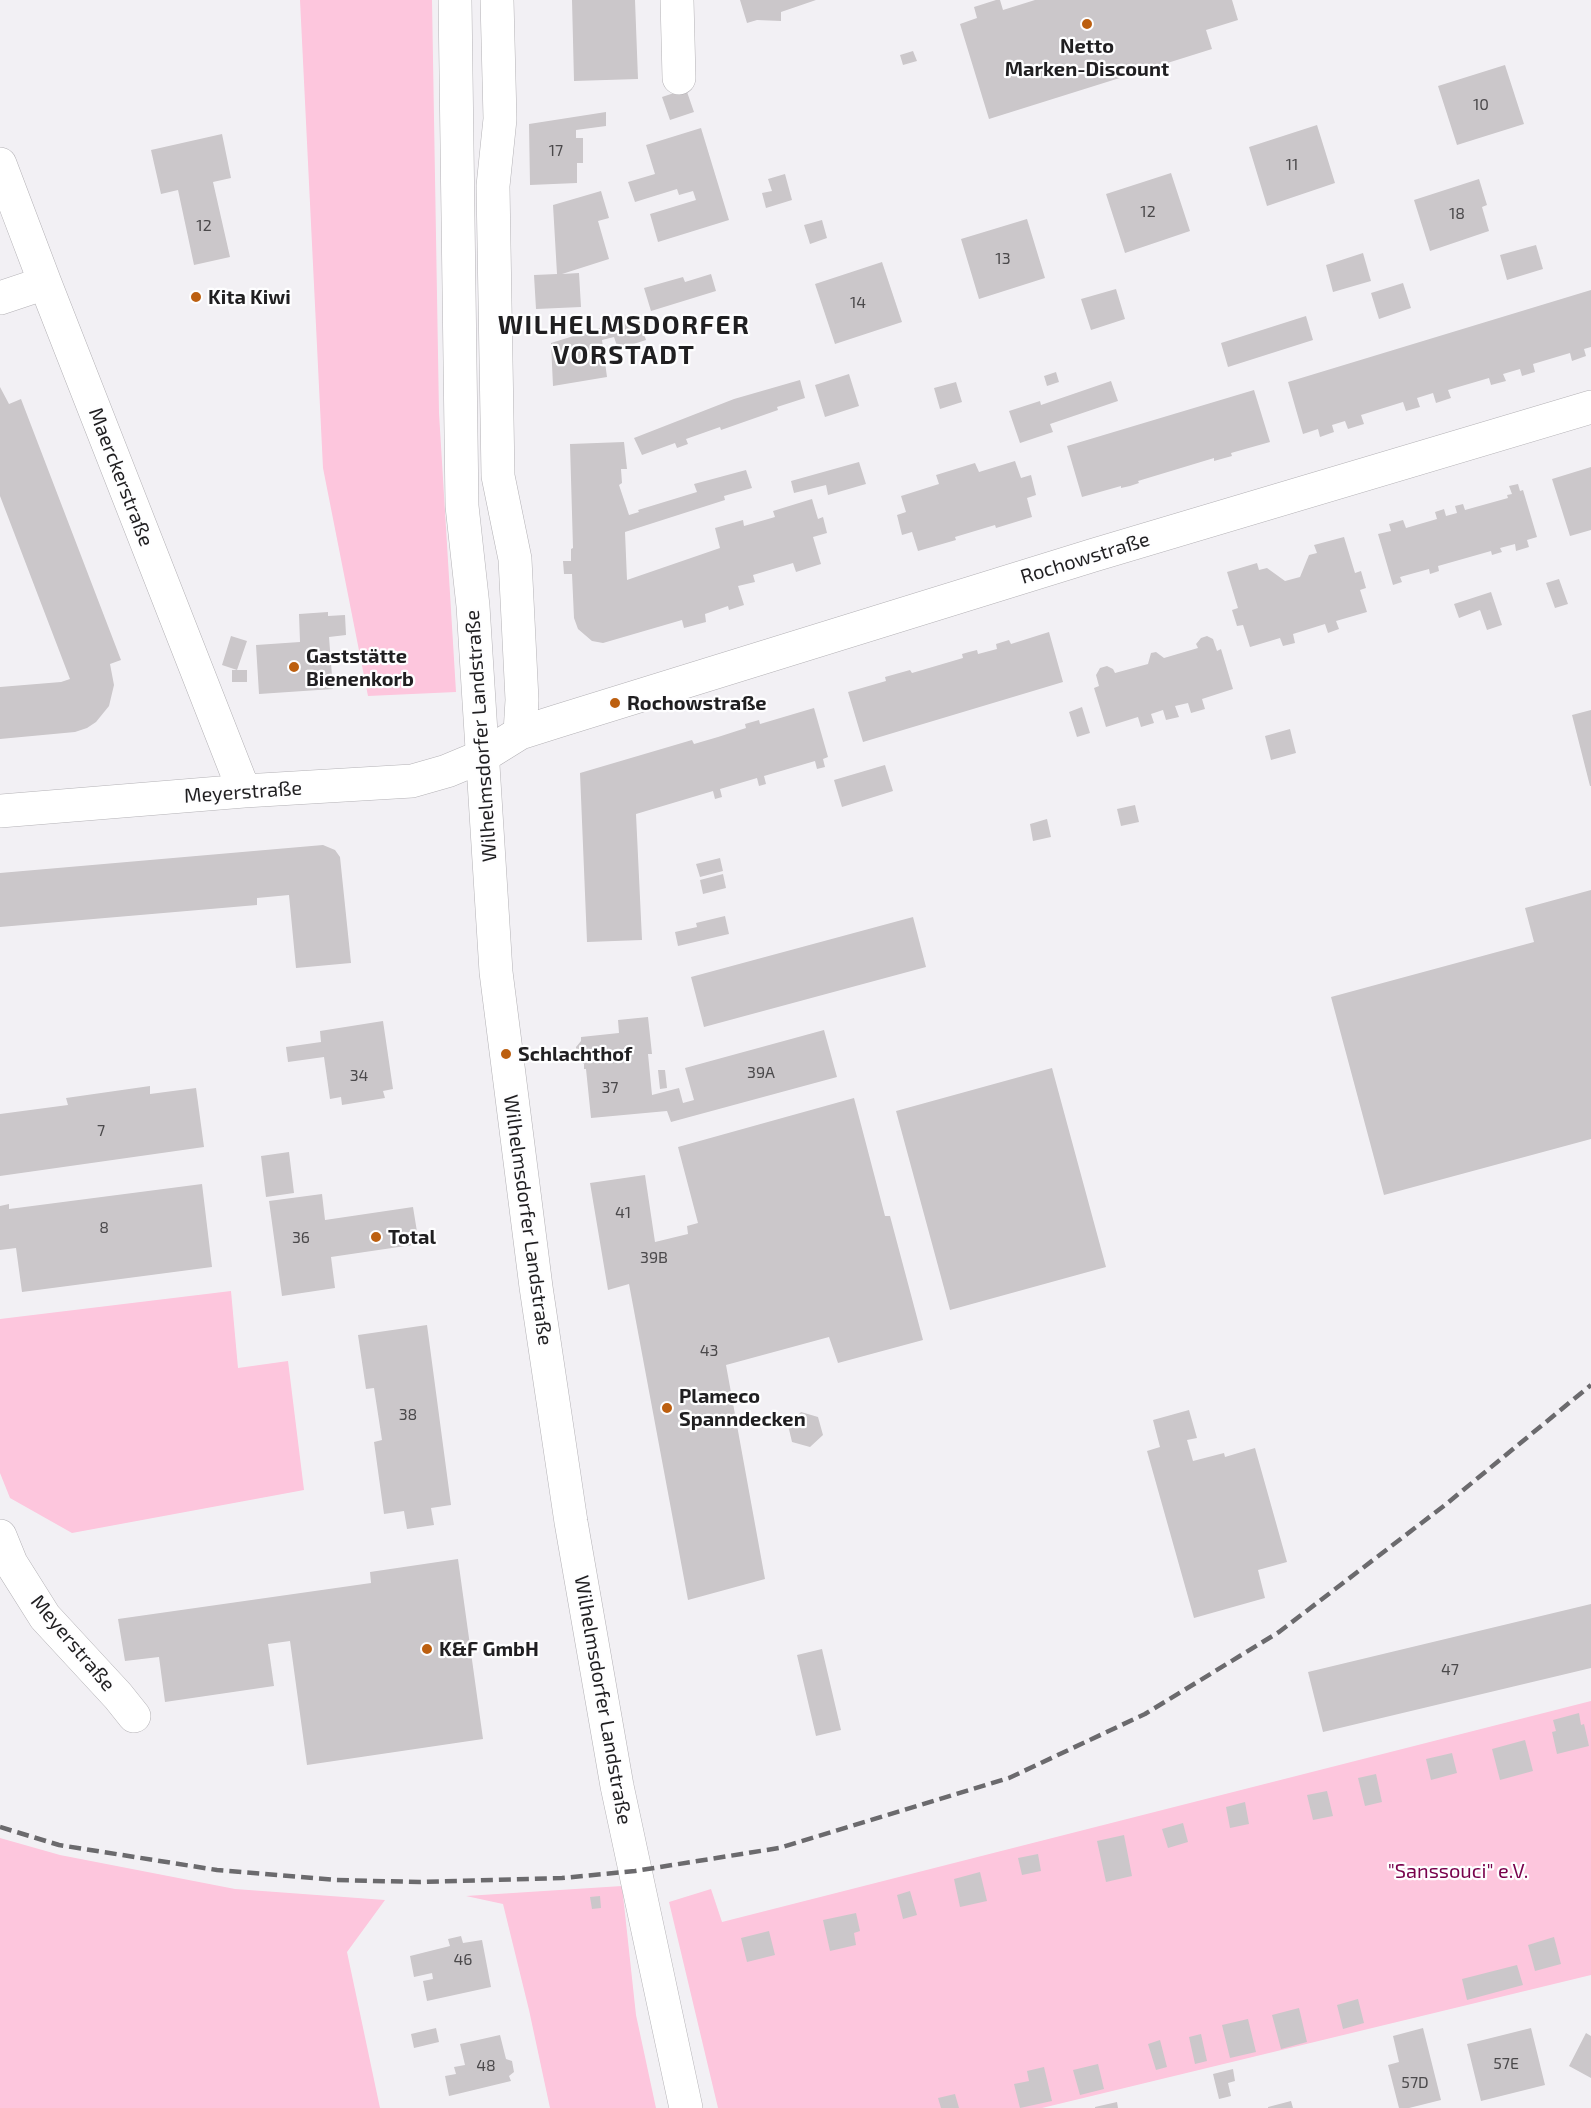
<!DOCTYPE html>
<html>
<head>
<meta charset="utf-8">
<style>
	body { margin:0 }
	canvas { display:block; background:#f2f0f4 }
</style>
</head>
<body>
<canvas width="1591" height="2108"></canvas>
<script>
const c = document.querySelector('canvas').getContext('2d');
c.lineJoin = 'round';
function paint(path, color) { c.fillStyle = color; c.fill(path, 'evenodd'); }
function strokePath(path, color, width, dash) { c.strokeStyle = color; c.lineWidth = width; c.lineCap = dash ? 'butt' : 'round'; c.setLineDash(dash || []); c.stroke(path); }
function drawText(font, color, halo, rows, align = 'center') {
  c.font = font + ' "Exo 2",sans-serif'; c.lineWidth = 4.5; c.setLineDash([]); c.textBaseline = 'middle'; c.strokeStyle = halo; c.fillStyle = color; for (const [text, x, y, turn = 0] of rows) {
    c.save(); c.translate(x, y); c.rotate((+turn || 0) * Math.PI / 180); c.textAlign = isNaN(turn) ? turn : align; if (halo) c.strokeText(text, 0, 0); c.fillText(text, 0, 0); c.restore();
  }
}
const green = new Path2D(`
	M 300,0 L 432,0 L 439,413 L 456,692 L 368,696 L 323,468 Z
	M 231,1291 L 238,1368 L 288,1361 L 304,1490 L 72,1533 L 10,1498 L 0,1473 L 0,1319 Z
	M 1591,1701 L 1591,1975 L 1042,2108 L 718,2108 L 669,1902 L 711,1889 L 722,1922 Z
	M 0,1838 L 60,1855 L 235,1889 L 385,1900 L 347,1952 L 380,2108 L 0,2108 Z
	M 622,1886 L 636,2015 L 656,2108 L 550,2108 L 529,2010 L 503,1904 L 466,1896 Z`);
const building = new Path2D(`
	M 572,0 L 635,0 L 638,79 L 574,81 Z
	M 740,0 L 816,0 L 781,12 L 781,21 L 757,20 L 747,23 Z
	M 996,0 L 1000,0 L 1003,10 L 1035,0 L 1232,0 L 1238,20 L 1206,30 L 1212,49 L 989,119 L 960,24 L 977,18 L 974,7 Z
	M 913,51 L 917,61 L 903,65 L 900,55 Z
	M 1505,65 L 1524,124 L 1457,145 L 1438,86 Z
	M 686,89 L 694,112 L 670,120 L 662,97 Z
	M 606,112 L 606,126 L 576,130 L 576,138 L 583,138 L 583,163 L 577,163 L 577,183 L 530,185 L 529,124 Z
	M 1317,125 L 1335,183 L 1267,206 L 1249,147 Z
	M 701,128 L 729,220 L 658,242 L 650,214 L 696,200 L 693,191 L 679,195 L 677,189 L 635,202 L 628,182 L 655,174 L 646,145 Z
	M 222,134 L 231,178 L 213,182 L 230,257 L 194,265 L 178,190 L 161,194 L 151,150 Z
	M 1171,173 L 1190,231 L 1125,253 L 1106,194 Z
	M 785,174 L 792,200 L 766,208 L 762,193 L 772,191 L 768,179 Z
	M 1479,179 L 1487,205 L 1482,207 L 1489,231 L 1430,251 L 1414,200 Z
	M 601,191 L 609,218 L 598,221 L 609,259 L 562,274 L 579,273 L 581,307 L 536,309 L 534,275 L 557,274 L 553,205 Z
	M 1027,219 L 1045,278 L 979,299 L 961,239 Z
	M 822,220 L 827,238 L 810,244 L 804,225 Z
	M 1536,245 L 1543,269 L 1507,280 L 1500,255 Z
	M 1363,253 L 1371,281 L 1333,292 L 1326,265 Z
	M 882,262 L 902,322 L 835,344 L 815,284 Z
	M 711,274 L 716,291 L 651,311 L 644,288 L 683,277 L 685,282 Z
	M 1403,283 L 1411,308 L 1379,319 L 1371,293 Z
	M 1116,289 L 1125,319 L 1091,330 L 1081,299 Z
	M 1591,290 L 1591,347 L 1584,349 L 1586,356 L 1572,361 L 1570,353 L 1533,364 L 1535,372 L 1522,376 L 1520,369 L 1503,374 L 1506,381 L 1491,385 L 1489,378 L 1448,390 L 1451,398 L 1436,403 L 1433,393 L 1417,398 L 1420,407 L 1406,411 L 1403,402 L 1361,415 L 1364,424 L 1348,429 L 1345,421 L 1332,425 L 1334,432 L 1320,437 L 1318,429 L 1303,434 L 1288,382 Z
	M 638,316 L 646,340 L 618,349 L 614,337 L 602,340 L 607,377 L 553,386 L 551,343 Z
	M 1306,316 L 1313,340 L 1228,367 L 1221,343 Z
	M 1056,372 L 1059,382 L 1047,386 L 1044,376 Z
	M 849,374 L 859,406 L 825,417 L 815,385 Z
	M 800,380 L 805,398 L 777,407 L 778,410 L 721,430 L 720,427 L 686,439 L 688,444 L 677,448 L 675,443 L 642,455 L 634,438 L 734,399 Z
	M 1111,381 L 1118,401 L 1050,424 L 1053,432 L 1020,443 L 1009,411 L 1040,401 L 1041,405 Z
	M 956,382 L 962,402 L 940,409 L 934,388 Z
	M 0,387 L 9,404 L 21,399 L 121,660 L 110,664 L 114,685 L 109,706 L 96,722 L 87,728 L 75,732 L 0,739 L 0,687 L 61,682 L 70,679 L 0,496 Z
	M 1254,390 L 1270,442 L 1231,453 L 1232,456 L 1214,461 L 1214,458 L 1138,481 L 1139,483 L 1130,486 L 1121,488 L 1121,486 L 1082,497 L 1067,446 Z
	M 624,442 L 627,469 L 621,469 L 622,483 L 619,485 L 629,515 L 639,512 L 638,510 L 697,492 L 694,484 L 746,470 L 752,488 L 724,496 L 725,500 L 625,532 L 627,580 L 720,548 L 715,528 L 743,520 L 744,526 L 775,517 L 773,511 L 812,499 L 818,519 L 823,517 L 827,533 L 813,537 L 821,564 L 796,572 L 793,563 L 753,575 L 755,582 L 738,586 L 744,605 L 729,610 L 728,606 L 705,614 L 706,622 L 684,628 L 682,620 L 603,643 L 592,641 L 578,629 L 574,618 L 572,574 L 564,574 L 563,561 L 571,561 L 571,549 L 573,548 L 570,444 Z
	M 1015,461 L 1021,478 L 1031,475 L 1036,495 L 1027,498 L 1032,517 L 996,528 L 995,525 L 955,537 L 956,540 L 918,551 L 912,532 L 902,535 L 897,515 L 906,512 L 901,496 L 939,484 L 936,475 L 975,463 L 979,472 Z
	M 859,462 L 866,484 L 828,495 L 826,485 L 794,493 L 791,481 Z
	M 1591,467 L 1591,530 L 1570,536 L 1552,479 Z
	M 1518,484 L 1520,491 L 1523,490 L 1537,537 L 1527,540 L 1529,547 L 1516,551 L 1515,544 L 1500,548 L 1502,552 L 1492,555 L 1491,551 L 1438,566 L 1439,571 L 1430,574 L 1429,569 L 1400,577 L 1402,582 L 1393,585 L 1378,534 L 1391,531 L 1389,524 L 1403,520 L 1406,528 L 1437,519 L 1435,512 L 1444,509 L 1446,516 L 1457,513 L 1455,506 L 1463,504 L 1465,510 L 1508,498 L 1507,495 L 1512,494 L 1509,486 Z
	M 1344,537 L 1355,573 L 1361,571 L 1366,588 L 1360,590 L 1367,612 L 1336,621 L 1339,629 L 1328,633 L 1325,624 L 1293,634 L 1295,643 L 1283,646 L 1280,638 L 1250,647 L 1243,625 L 1237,626 L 1232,610 L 1238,608 L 1227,572 L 1257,563 L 1259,570 L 1267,568 L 1285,581 L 1300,577 L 1309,555 L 1317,553 L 1314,545 Z
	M 1559,579 L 1568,604 L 1555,608 L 1546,583 Z
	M 1491,592 L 1502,625 L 1487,630 L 1480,610 L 1459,618 L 1454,604 Z
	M 328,612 L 328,616 L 345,615 L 346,635 L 329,637 L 333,689 L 259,694 L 256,645 L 300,642 L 299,614 Z
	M 1049,632 L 1063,682 L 863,742 L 848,692 L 886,681 L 885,677 L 910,670 L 912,673 L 963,658 L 962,654 L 969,652 L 977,650 L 978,654 L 997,649 L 996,644 L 1009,640 L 1011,644 Z
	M 231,636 L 247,641 L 237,670 L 222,665 Z
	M 1207,636 L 1213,639 L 1217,651 L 1221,649 L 1233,689 L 1202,699 L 1205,709 L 1191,713 L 1188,703 L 1175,706 L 1179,717 L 1166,720 L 1163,710 L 1151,714 L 1154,723 L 1141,727 L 1138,717 L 1106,727 L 1094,688 L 1099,686 L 1096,675 L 1100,668 L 1107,666 L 1113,669 L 1115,673 L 1148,664 L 1151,653 L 1156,652 L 1164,658 L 1198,648 L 1196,644 L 1201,638 Z
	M 232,670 L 247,670 L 247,682 L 232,682 Z
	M 1082,707 L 1090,733 L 1077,737 L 1069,712 Z
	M 814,708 L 828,757 L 823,759 L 825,767 L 817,769 L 815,761 L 764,776 L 766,784 L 759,786 L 757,778 L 720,789 L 722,797 L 715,799 L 713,791 L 636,814 L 642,940 L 587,942 L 580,773 L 692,740 L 694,744 L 718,737 L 746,728 L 745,724 L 759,720 L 760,724 Z
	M 1591,710 L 1591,786 L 1590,786 L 1572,715 Z
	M 1290,729 L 1296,753 L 1271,760 L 1265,736 Z
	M 885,765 L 893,791 L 842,807 L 834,780 Z
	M 1135,805 L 1139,822 L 1121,826 L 1117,809 Z
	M 1047,819 L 1051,837 L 1033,841 L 1030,824 Z
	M 323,845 L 335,850 L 340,857 L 351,963 L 296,968 L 289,895 L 257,898 L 257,905 L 0,927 L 0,873 Z
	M 720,858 L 723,871 L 700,877 L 696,864 Z
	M 723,874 L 726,888 L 703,894 L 700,880 Z
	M 1591,890 L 1591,1139 L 1384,1195 L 1331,997 L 1534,942 L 1525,908 Z
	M 725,916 L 729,934 L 678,946 L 675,932 L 697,927 L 696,923 Z
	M 913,917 L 926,967 L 704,1027 L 691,977 Z
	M 648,1017 L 652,1054 L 648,1054 L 652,1095 L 679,1088 L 683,1103 L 694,1100 L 685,1068 L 824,1030 L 837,1077 L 671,1122 L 667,1111 L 591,1118 L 586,1069 L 584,1069 L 584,1064 L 577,1058 L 576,1047 L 581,1041 L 581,1037 L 619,1033 L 618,1020 Z
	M 383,1021 L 393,1089 L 383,1091 L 385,1098 L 342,1105 L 341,1097 L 330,1099 L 324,1057 L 288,1062 L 286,1047 L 321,1042 L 320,1031 Z
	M 1052,1068 L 1106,1267 L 950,1310 L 896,1111 Z
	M 658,1070 L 665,1070 L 667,1088 L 660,1089 Z
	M 150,1086 L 150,1094 L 196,1088 L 204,1147 L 0,1176 L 0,1114 L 68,1105 L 66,1098 Z
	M 854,1098 L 885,1216 L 890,1216 L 923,1340 L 838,1363 L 829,1337 L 726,1365 L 765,1579 L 688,1600 L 629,1284 L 608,1290 L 590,1183 L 645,1175 L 655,1242 L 688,1234 L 687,1226 L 698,1223 L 678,1147 Z
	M 289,1152 L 294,1193 L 266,1197 L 261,1156 Z
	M 202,1184 L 212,1267 L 22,1292 L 16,1248 L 0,1250 L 0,1206 L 9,1204 L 9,1209 Z
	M 322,1194 L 325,1220 L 413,1207 L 419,1244 L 331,1257 L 335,1288 L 282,1296 L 269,1201 Z
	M 427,1325 L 451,1505 L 431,1508 L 434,1525 L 407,1529 L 404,1511 L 384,1514 L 374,1442 L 382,1440 L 374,1388 L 366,1389 L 358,1335 Z
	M 1189,1410 L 1197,1438 L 1187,1440 L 1193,1461 L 1224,1453 L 1225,1457 L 1255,1448 L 1287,1562 L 1258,1570 L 1265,1598 L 1194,1618 L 1147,1451 L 1160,1447 L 1153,1420 Z
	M 801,1412 L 818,1417 L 823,1435 L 810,1447 L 792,1442 L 788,1425 Z
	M 458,1559 L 483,1739 L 307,1765 L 290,1641 L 268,1644 L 274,1686 L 165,1702 L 159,1657 L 125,1661 L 118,1619 L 371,1583 L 370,1572 Z
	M 1591,1604 L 1591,1668 L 1323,1732 L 1308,1672 Z
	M 822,1649 L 841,1730 L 816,1736 L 797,1655 Z
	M 1579,1713 L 1581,1725 L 1584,1724 L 1589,1746 L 1557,1754 L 1552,1732 L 1556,1731 L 1553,1720 Z
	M 1525,1740 L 1533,1771 L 1500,1780 L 1492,1749 Z
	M 1452,1753 L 1457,1773 L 1431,1780 L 1426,1759 Z
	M 1376,1774 L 1382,1802 L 1365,1806 L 1358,1778 Z
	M 1327,1791 L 1333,1816 L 1313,1820 L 1307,1795 Z
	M 1245,1802 L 1249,1824 L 1230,1828 L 1226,1807 Z
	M 1183,1823 L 1188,1842 L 1168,1848 L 1162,1829 Z
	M 1124,1835 L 1132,1876 L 1106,1882 L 1097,1841 Z
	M 1038,1854 L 1041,1871 L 1022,1875 L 1018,1858 Z
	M 980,1872 L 987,1901 L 960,1907 L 954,1879 Z
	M 910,1891 L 917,1915 L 903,1919 L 897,1895 Z
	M 600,1896 L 601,1908 L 592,1909 L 590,1897 Z
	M 856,1913 L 860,1931 L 854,1933 L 856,1945 L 830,1951 L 823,1920 Z
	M 769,1931 L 775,1955 L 747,1962 L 741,1938 Z
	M 461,1936 L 463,1943 L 482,1940 L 491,1987 L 427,2001 L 423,1981 L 433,1979 L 432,1973 L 414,1977 L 410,1956 L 450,1946 L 448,1939 Z
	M 1554,1937 L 1561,1964 L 1535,1971 L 1528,1945 Z
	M 1517,1965 L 1523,1985 L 1467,2000 L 1462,1979 Z
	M 1358,1999 L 1364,2023 L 1343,2029 L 1337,2005 Z
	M 1299,2008 L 1307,2042 L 1281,2049 L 1272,2015 Z
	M 1248,2019 L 1256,2052 L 1230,2058 L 1222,2025 Z
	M 436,2028 L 439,2042 L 414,2048 L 411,2034 Z
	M 1423,2028 L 1441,2100 L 1409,2108 L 1399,2108 L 1388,2065 L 1399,2062 L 1393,2036 Z
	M 1531,2028 L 1545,2085 L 1481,2101 L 1467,2044 Z
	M 1586,2033 L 1591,2036 L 1591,2078 L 1569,2066 Z
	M 1201,2034 L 1207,2061 L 1195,2064 L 1189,2037 Z
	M 500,2035 L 506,2059 L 512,2061 L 514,2072 L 509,2076 L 511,2081 L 449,2096 L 445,2076 L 456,2074 L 454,2067 L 465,2065 L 460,2044 Z
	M 1160,2040 L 1167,2067 L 1156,2070 L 1148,2044 Z
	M 1098,2064 L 1104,2089 L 1080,2095 L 1073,2070 Z
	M 1044,2067 L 1052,2101 L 1020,2108 L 1014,2084 L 1029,2081 L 1027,2071 Z
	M 1233,2069 L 1235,2081 L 1228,2083 L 1231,2096 L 1219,2099 L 1213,2074 Z
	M 955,2094 L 959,2108 L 941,2108 L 938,2098 Z
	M 1291,2101 L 1293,2108 L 1268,2108 L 1268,2107 Z
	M 1117,2102 L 1118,2108 L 1095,2108 L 1095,2107 Z`);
const street = new Path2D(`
	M 497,0 L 500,119 L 493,186 L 498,476 L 515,559 L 522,700 L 520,733
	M 677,0 L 679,78
	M 0,164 L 45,283 L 244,791
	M 0,298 L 45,283
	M 0,811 L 244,791 L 412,781 L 447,771 L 483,756 L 520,733 L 558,721 L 1094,555 L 1591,407
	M 0,1536 L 11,1563 L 45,1617 L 118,1696 L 134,1716`);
const secondary = new Path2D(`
	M 455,0 L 462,506 L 473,606 L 496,972 L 536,1287 L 571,1522 L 617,1786 L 686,2108`);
const rail = new Path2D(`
	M 0,1827 L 59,1845 L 217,1870 L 336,1880 L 420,1882 L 562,1878 L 635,1871 L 779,1848 L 1009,1778 L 1145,1714 L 1279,1632 L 1445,1505 L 1591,1385`);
const markers = [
	[1087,24,6,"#bc5f10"],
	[196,297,6,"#bc5f10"],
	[294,667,6,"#bc5f10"],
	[615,703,6,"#bc5f10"],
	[506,1054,6,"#bc5f10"],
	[376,1237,6,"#bc5f10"],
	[667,1408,6,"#bc5f10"],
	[427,1649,6,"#bc5f10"]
];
const numberNames = [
	["10",1481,105],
	["17",556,151],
	["11",1292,165],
	["12",1148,212],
	["18",1457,214],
	["12",204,226],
	["13",1003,259],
	["14",858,303],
	["39A",761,1073],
	["34",359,1076],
	["37",610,1088],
	["7",101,1131],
	["41",623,1213],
	["8",104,1228],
	["36",301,1238],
	["39B",654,1258],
	["43",709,1351],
	["38",408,1415],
	["47",1450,1670],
	["46",463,1960],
	["57E",1506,2064],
	["48",486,2066],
	["57D",1415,2083]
];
const poiNames = [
	["Netto",1087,46,"center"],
	["Marken-Discount",1087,69,"center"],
	["Kita Kiwi",208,297],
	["Gaststätte",306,656],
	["Bienenkorb",306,679],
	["Rochowstraße",627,703],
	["Schlachthof",518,1054],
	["Total",388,1237],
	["Plameco",679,1396],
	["Spanndecken",679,1419],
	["K&F GmbH",439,1649]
];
const streetNames = [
	["Maerckerstraße",121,477,69],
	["Rochowstraße",1085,558,-17],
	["Wilhelmsdorfer Landstraße",481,736,-94],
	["Meyerstraße",243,792,-4],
	["Wilhelmsdorfer Landstraße",528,1220,82],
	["Meyerstraße",73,1643,50],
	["Wilhelmsdorfer Landstraße",603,1700,80]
];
const parkNames = [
	["\"Sanssouci\" e.V.",1458,1871]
];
const districtNames = [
	["WILHELMSDORFER",624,325],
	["VORSTADT",624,355]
];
paint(green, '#fdc6dd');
paint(building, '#cbc7ca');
strokePath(street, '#b4b2b6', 34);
strokePath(secondary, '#b4b2b6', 34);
strokePath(street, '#fff', 33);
strokePath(secondary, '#fff', 33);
strokePath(rail, '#6b6a6d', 4.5, [12, 6]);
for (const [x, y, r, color] of markers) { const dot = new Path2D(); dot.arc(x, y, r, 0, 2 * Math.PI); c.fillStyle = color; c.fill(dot); strokePath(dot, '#fefeff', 2); }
drawText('16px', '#4b494b', null, numberNames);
drawText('bold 20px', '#201f21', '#fefeff', poiNames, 'left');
drawText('20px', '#201f21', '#fefeff', streetNames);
drawText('20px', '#77014b', '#fefeff', parkNames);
c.letterSpacing = '1.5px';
drawText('bold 26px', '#201f21', '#fefeff', districtNames);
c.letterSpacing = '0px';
</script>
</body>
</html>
